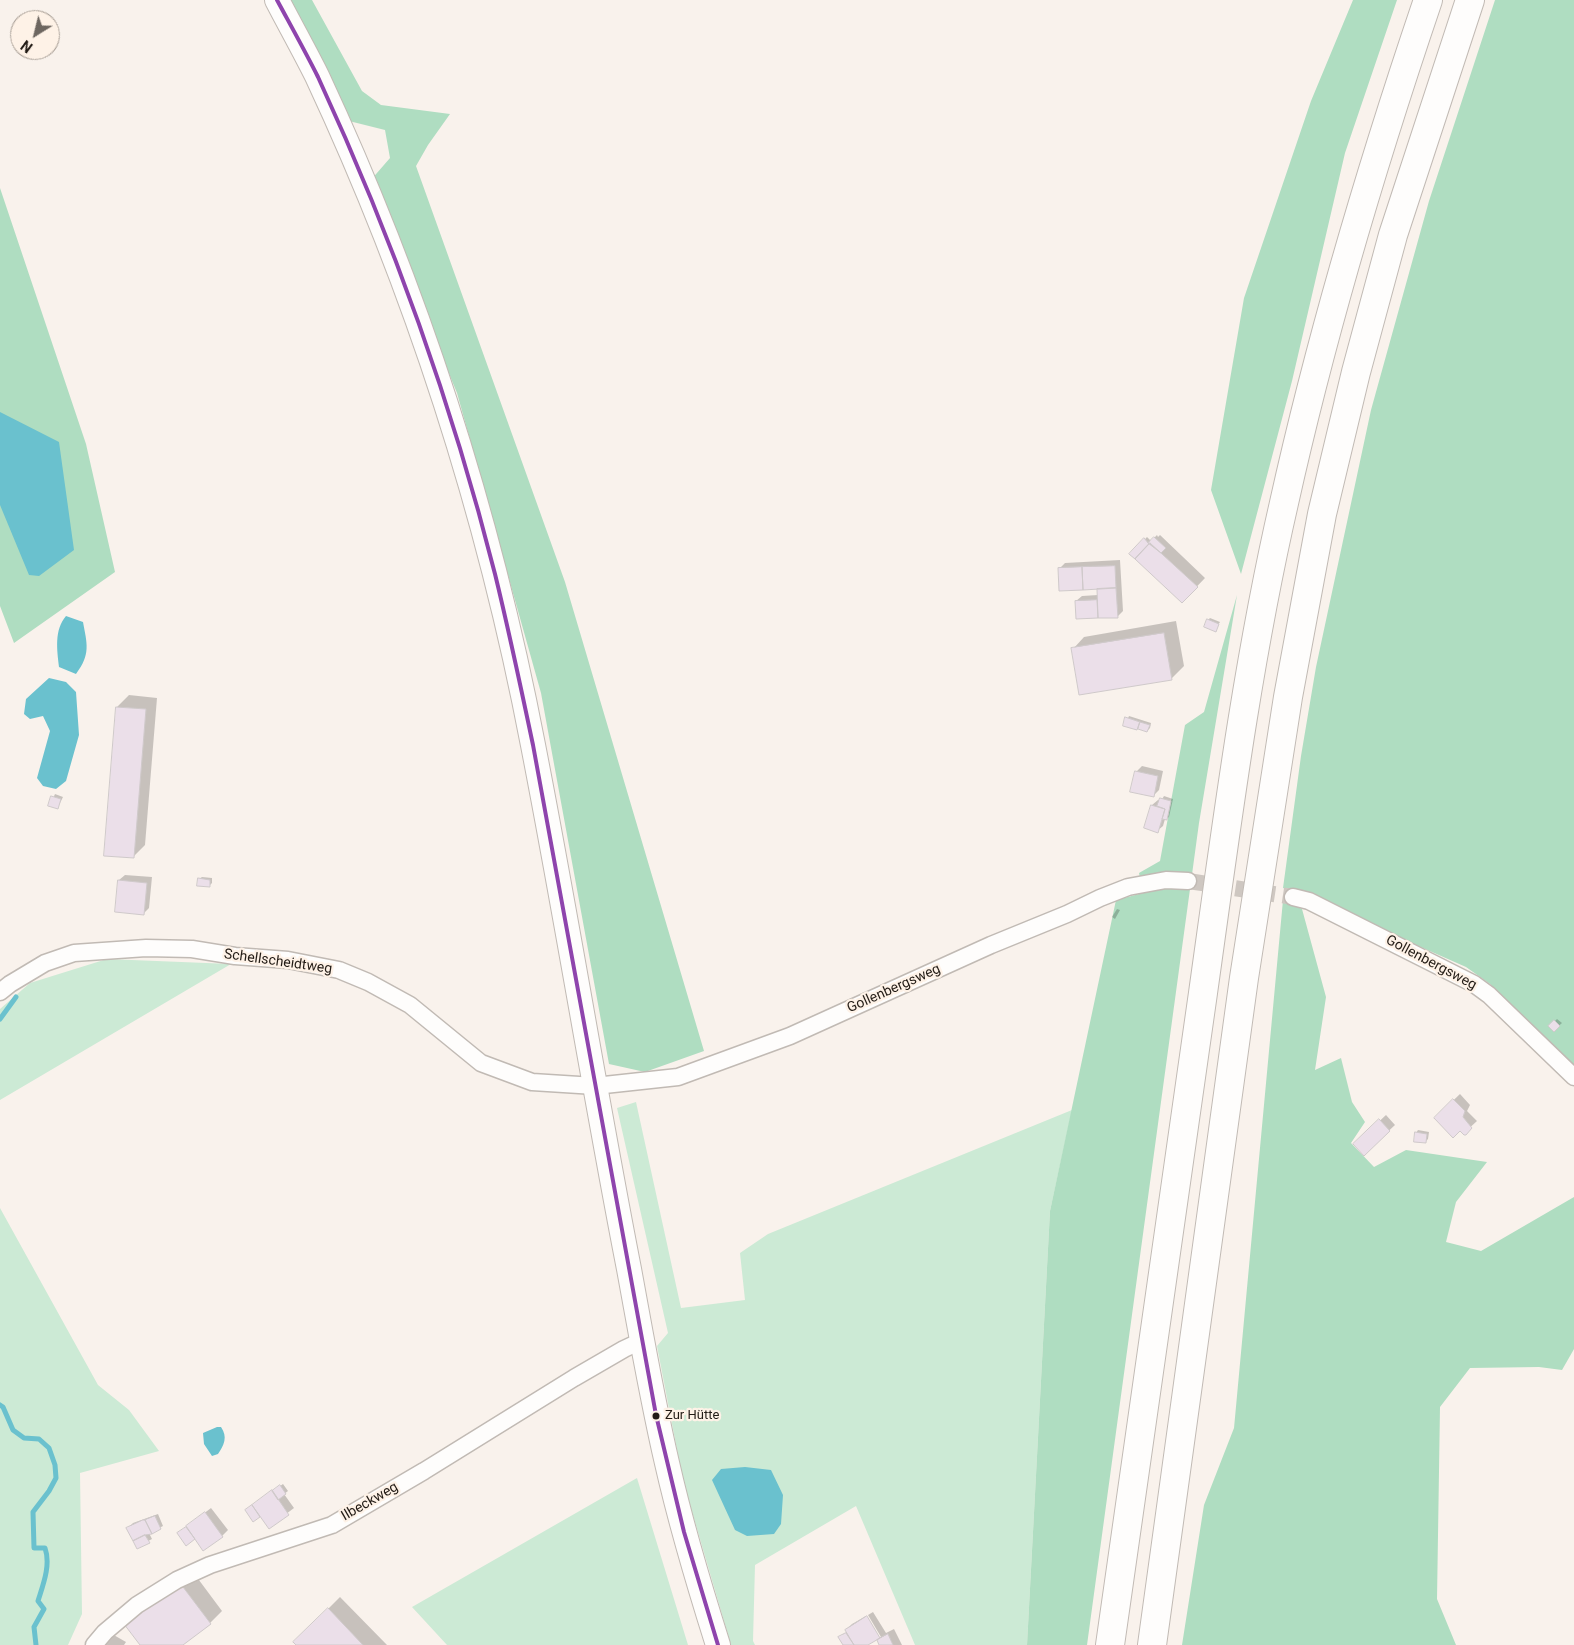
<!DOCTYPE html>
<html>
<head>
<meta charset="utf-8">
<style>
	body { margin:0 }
	#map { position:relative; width:1574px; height:1645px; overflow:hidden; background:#f9f2ec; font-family:Roboto,sans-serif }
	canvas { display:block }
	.north { position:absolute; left:10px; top:10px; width:50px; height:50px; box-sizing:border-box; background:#fef2e7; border:1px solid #a69c93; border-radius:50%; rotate:216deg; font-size:14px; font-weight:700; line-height:20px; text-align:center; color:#221b15 }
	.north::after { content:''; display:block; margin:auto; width:18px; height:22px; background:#6d6660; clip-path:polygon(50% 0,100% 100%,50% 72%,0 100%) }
</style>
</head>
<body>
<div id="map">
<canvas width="1574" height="1645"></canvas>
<div class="north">N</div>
</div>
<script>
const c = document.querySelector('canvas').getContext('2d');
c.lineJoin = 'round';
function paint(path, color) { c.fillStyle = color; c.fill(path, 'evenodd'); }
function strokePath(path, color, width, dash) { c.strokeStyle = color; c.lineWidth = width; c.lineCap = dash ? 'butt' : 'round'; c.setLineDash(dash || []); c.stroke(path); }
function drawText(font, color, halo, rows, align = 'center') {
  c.font = font + ' Roboto,sans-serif'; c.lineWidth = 4.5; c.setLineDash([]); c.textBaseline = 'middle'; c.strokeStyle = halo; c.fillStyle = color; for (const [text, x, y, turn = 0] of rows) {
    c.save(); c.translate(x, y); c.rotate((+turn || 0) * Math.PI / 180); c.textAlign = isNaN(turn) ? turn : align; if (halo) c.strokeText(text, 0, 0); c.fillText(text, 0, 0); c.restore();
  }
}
const green = new Path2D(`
	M 107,959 L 231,964 L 0,1100 L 0,1009 L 30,983 Z
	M 636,1102 L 681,1308 L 745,1300 L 740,1253 L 768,1234 L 1072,1110 L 1050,1211 L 1027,1645 L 915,1645 L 856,1506 L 755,1565 L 753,1641 L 755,1645 L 731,1645 L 683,1481 L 657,1346 L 668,1333 L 617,1108 Z
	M 0,1208 L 98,1385 L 129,1410 L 159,1451 L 80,1473 L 82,1614 L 68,1645 L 0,1645 Z
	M 637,1478 L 688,1645 L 447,1645 L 412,1607 Z`);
const forest = new Path2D(`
	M 289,0 L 312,0 L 362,91 L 381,105 L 450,114 L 428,145 L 416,166 L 565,582 L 704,1051 L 645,1072 L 609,1064 L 541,693 L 457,393 L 370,181 L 390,158 L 385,130 L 345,120 Z
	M 1353,0 L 1397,0 L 1345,153 L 1292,381 L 1241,574 L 1211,490 L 1244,298 L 1311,101 Z
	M 1495,0 L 1574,0 L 1574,1065 L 1490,984 L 1466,967 L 1321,903 L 1283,888 L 1301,756 L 1316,667 L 1371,410 L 1429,201 Z
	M 0,188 L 86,444 L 115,572 L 14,643 L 0,606 Z
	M 1237,595 L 1199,823 L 1087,1645 L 1027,1645 L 1050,1211 L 1116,900 L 1143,893 L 1139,873 L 1160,861 L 1185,725 L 1204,712 Z
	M 1283,900 L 1302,909 L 1326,997 L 1315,1070 L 1341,1058 L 1352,1102 L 1365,1122 L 1351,1143 L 1374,1167 L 1406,1150 L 1487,1162 L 1456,1202 L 1446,1242 L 1481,1251 L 1574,1197 L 1574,1349 L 1562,1370 L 1539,1367 L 1470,1368 L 1440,1407 L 1437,1599 L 1456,1645 L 1182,1645 L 1204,1505 L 1234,1428 Z`);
const water = new Path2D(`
	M 0,412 L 59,442 L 74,550 L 39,576 L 29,575 L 0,505 Z
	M 66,616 L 83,622 C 87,644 91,654 76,674 L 59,667 C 57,650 54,630 66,616 Z
	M 49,678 L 66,682 L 76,692 L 79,735 L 66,781 L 56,789 L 43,786 L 37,778 L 50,731 L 43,716 L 30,719 L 24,714 L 26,699 Z
	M 217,1427 L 221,1427 C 228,1437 224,1445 218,1454 L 212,1456 L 204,1444 L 203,1433 Z
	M 745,1467 L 771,1470 L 783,1495 L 781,1524 L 774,1534 L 747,1536 L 735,1530 L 712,1480 L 721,1469 Z`);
const shadow = new Path2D(`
	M 1157,535 L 1158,537 L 1160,535 L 1205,578 L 1182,602 L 1131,554 L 1147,537 L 1151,541 Z
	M 1120,560 L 1123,611 L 1117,617 L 1077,618 L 1076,601 L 1082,596 L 1098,595 L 1098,588 L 1059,569 L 1065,563 Z
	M 1210,618 L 1220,622 L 1215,630 L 1208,620 Z
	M 1176,621 L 1184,666 L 1172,678 L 1073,649 L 1084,637 Z
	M 129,695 L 157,698 L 145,845 L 133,857 L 117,707 Z
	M 1129,716 L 1151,723 L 1150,728 L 1147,731 L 1125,725 Z
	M 1142,766 L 1163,771 L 1159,790 L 1153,796 L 1136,772 Z
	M 55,794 L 63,797 L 58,807 L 50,805 Z
	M 1164,796 L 1173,799 L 1169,817 L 1165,819 L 1163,826 L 1157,831 L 1152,805 L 1158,800 L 1161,801 Z
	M 125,875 L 152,877 L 149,908 L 143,914 L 119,880 Z
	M 202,877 L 212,878 L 212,883 L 209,886 L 199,879 Z
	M 1117,909 L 1120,910 L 1115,919 L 1112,917 Z
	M 1557,1019 L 1562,1023 L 1554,1030 L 1550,1026 Z
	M 1460,1094 L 1470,1105 L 1467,1111 L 1477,1121 L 1464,1133 L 1461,1129 L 1435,1118 Z
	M 1386,1115 L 1395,1125 L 1364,1154 L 1355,1144 Z
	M 1418,1130 L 1429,1132 L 1428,1139 L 1425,1142 L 1416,1133 Z
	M 283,1484 L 288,1491 L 284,1494 L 294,1508 L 269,1527 L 260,1515 L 253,1520 L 249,1508 Z
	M 211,1508 L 228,1530 L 222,1536 L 195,1538 L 181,1531 Z
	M 158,1514 L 163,1526 L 149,1533 L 152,1539 L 137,1547 L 128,1528 L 133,1523 Z
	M 193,1572 L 222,1611 L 210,1623 L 181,1645 L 142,1645 L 126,1624 Z
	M 340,1597 L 387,1645 L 298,1645 L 295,1642 Z
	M 873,1612 L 886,1633 L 894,1629 L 902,1645 L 881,1645 L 877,1638 L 866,1645 L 844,1645 L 842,1635 L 848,1632 L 846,1630 L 852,1624 L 866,1616 L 878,1637 L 881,1637 L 868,1615 Z
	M 112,1634 L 126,1642 L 124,1645 L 102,1645 Z`);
const stream = new Path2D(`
	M 0,1019 L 16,997
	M 0,1405 L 3,1407 L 13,1430 L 24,1438 L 39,1439 L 49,1448 L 55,1465 L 56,1478 L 49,1491 L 33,1512 L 34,1548 L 45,1548 C 51,1565 43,1585 38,1601 L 44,1609 L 34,1627 L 36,1645`);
const building = new Path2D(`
	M 1154,537 L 1166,548 L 1161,553 L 1148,543 Z
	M 1144,538 L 1149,544 L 1135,559 L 1129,554 Z
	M 1150,543 L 1198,587 L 1182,603 L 1135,559 Z
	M 1115,566 L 1116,588 L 1083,590 L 1082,567 Z
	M 1082,567 L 1083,590 L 1059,591 L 1058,568 Z
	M 1116,588 L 1118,618 L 1098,618 L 1097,589 Z
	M 1097,600 L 1098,618 L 1076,619 L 1075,601 Z
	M 1207,619 L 1219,624 L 1216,632 L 1204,627 Z
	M 1164,633 L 1172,680 L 1079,695 L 1071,648 Z
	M 116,707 L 146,709 L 134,858 L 104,856 Z
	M 1125,717 L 1140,722 L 1137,730 L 1123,726 Z
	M 1140,722 L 1150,725 L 1147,732 L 1138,729 Z
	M 1135,771 L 1158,776 L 1154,797 L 1130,792 Z
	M 51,796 L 61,799 L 58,809 L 48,806 Z
	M 1160,798 L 1171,801 L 1167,820 L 1162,819 L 1165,809 L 1157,806 Z
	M 1151,805 L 1165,809 L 1158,833 L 1144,828 Z
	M 198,878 L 210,880 L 210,887 L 197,886 Z
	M 118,880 L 147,883 L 144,915 L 115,912 Z
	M 1554,1020 L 1560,1026 L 1554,1032 L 1548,1026 Z
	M 1453,1099 L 1465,1111 L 1463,1117 L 1472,1128 L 1466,1135 L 1464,1135 L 1460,1131 L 1453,1138 L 1434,1118 Z
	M 1379,1119 L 1390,1131 L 1364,1156 L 1353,1144 Z
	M 1415,1132 L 1427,1134 L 1426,1143 L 1414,1142 Z
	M 280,1485 L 286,1494 L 278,1500 L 272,1491 Z
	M 272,1490 L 289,1515 L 269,1529 L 252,1505 Z
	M 252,1505 L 260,1517 L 253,1522 L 245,1510 Z
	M 205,1512 L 223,1537 L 203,1551 L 186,1526 Z
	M 155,1516 L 161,1529 L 152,1534 L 145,1520 Z
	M 143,1520 L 145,1520 L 152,1534 L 145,1535 L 133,1541 L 126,1528 Z
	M 186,1527 L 195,1539 L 186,1546 L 177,1533 Z
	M 145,1535 L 150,1543 L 137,1549 L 133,1541 Z
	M 180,1583 L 211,1624 L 183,1645 L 140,1645 L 124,1624 Z
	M 328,1608 L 363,1645 L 296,1645 L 293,1642 Z
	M 867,1616 L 880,1638 L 868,1645 L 854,1645 L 845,1630 Z
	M 846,1633 L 854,1645 L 843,1645 L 838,1637 Z
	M 888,1634 L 893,1645 L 879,1645 L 877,1640 Z`);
const streetTunnel = new Path2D(`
	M 1188,881 L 1293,897`);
const street = new Path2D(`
	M 1293,897 L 1309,901 L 1474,984 L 1489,995 L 1574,1077
	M 0,992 L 10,984 L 45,963 L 74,953 L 146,948 L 192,949 L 235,956 L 288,960 L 339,970 L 368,982 L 410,1005 L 481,1063 L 532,1082 L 595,1086 L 678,1077 L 790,1036 L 991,945 L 1067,914 L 1100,898 L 1128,887 L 1166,880 L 1188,881
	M 94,1645 L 105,1632 L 137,1605 L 177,1580 L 210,1565 L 332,1525 L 424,1471 L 574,1378 L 624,1349 L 641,1341`);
const secondary = new Path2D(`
	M 277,0 C 290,25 304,50 317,76 C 416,288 489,515 533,745 C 567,919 595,1095 629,1269 C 641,1334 652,1399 667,1463 C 681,1525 699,1585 718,1645`);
const highway = new Path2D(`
	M 1110,1645 C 1141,1428 1172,1211 1203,993 C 1226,829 1247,664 1284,503 C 1322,332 1372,165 1428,0
	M 1152,1645 L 1244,978 L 1288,697 L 1322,514 L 1356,372 L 1393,235 L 1470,0`);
const bus1 = new Path2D(`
	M 277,0 C 291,26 305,51 318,77 C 392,237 452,404 495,574 C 509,631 521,688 533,745 L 656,1415 L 684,1532 L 718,1645`);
const markers = [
	[656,1416,4.5,"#221b15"]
];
const busNames = [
	["Zur Hütte",665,1416]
];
const streetNames = [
	["Schellscheidtweg",278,962,8],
	["Gollenbergsweg",1431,963,28],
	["Gollenbergsweg",894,989,-24],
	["Ilbeckweg",370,1502,-30]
];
paint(green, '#ccead5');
paint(forest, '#afddc1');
paint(water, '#6ac1ce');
paint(shadow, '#0003');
strokePath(stream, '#6ac1ce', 5);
paint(building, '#ebdfe9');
strokePath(building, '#cfc9ca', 1);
strokePath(streetTunnel, '#cec7c1', 16, [16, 8]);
strokePath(street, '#c1bab4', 19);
strokePath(secondary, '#c1bab4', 26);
strokePath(highway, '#c1bab4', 30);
strokePath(street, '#fefdfc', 16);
strokePath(secondary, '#fefdfc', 24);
strokePath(highway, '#fefdfc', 28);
strokePath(bus1, '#8e44ad', 4);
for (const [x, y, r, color] of markers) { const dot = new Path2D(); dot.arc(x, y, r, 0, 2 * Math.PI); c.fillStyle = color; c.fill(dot); strokePath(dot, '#fef2e7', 2); }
drawText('13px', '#221b15', '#fef2e7', busNames, 'left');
drawText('14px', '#221b15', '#fef2e7', streetNames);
</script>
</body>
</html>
